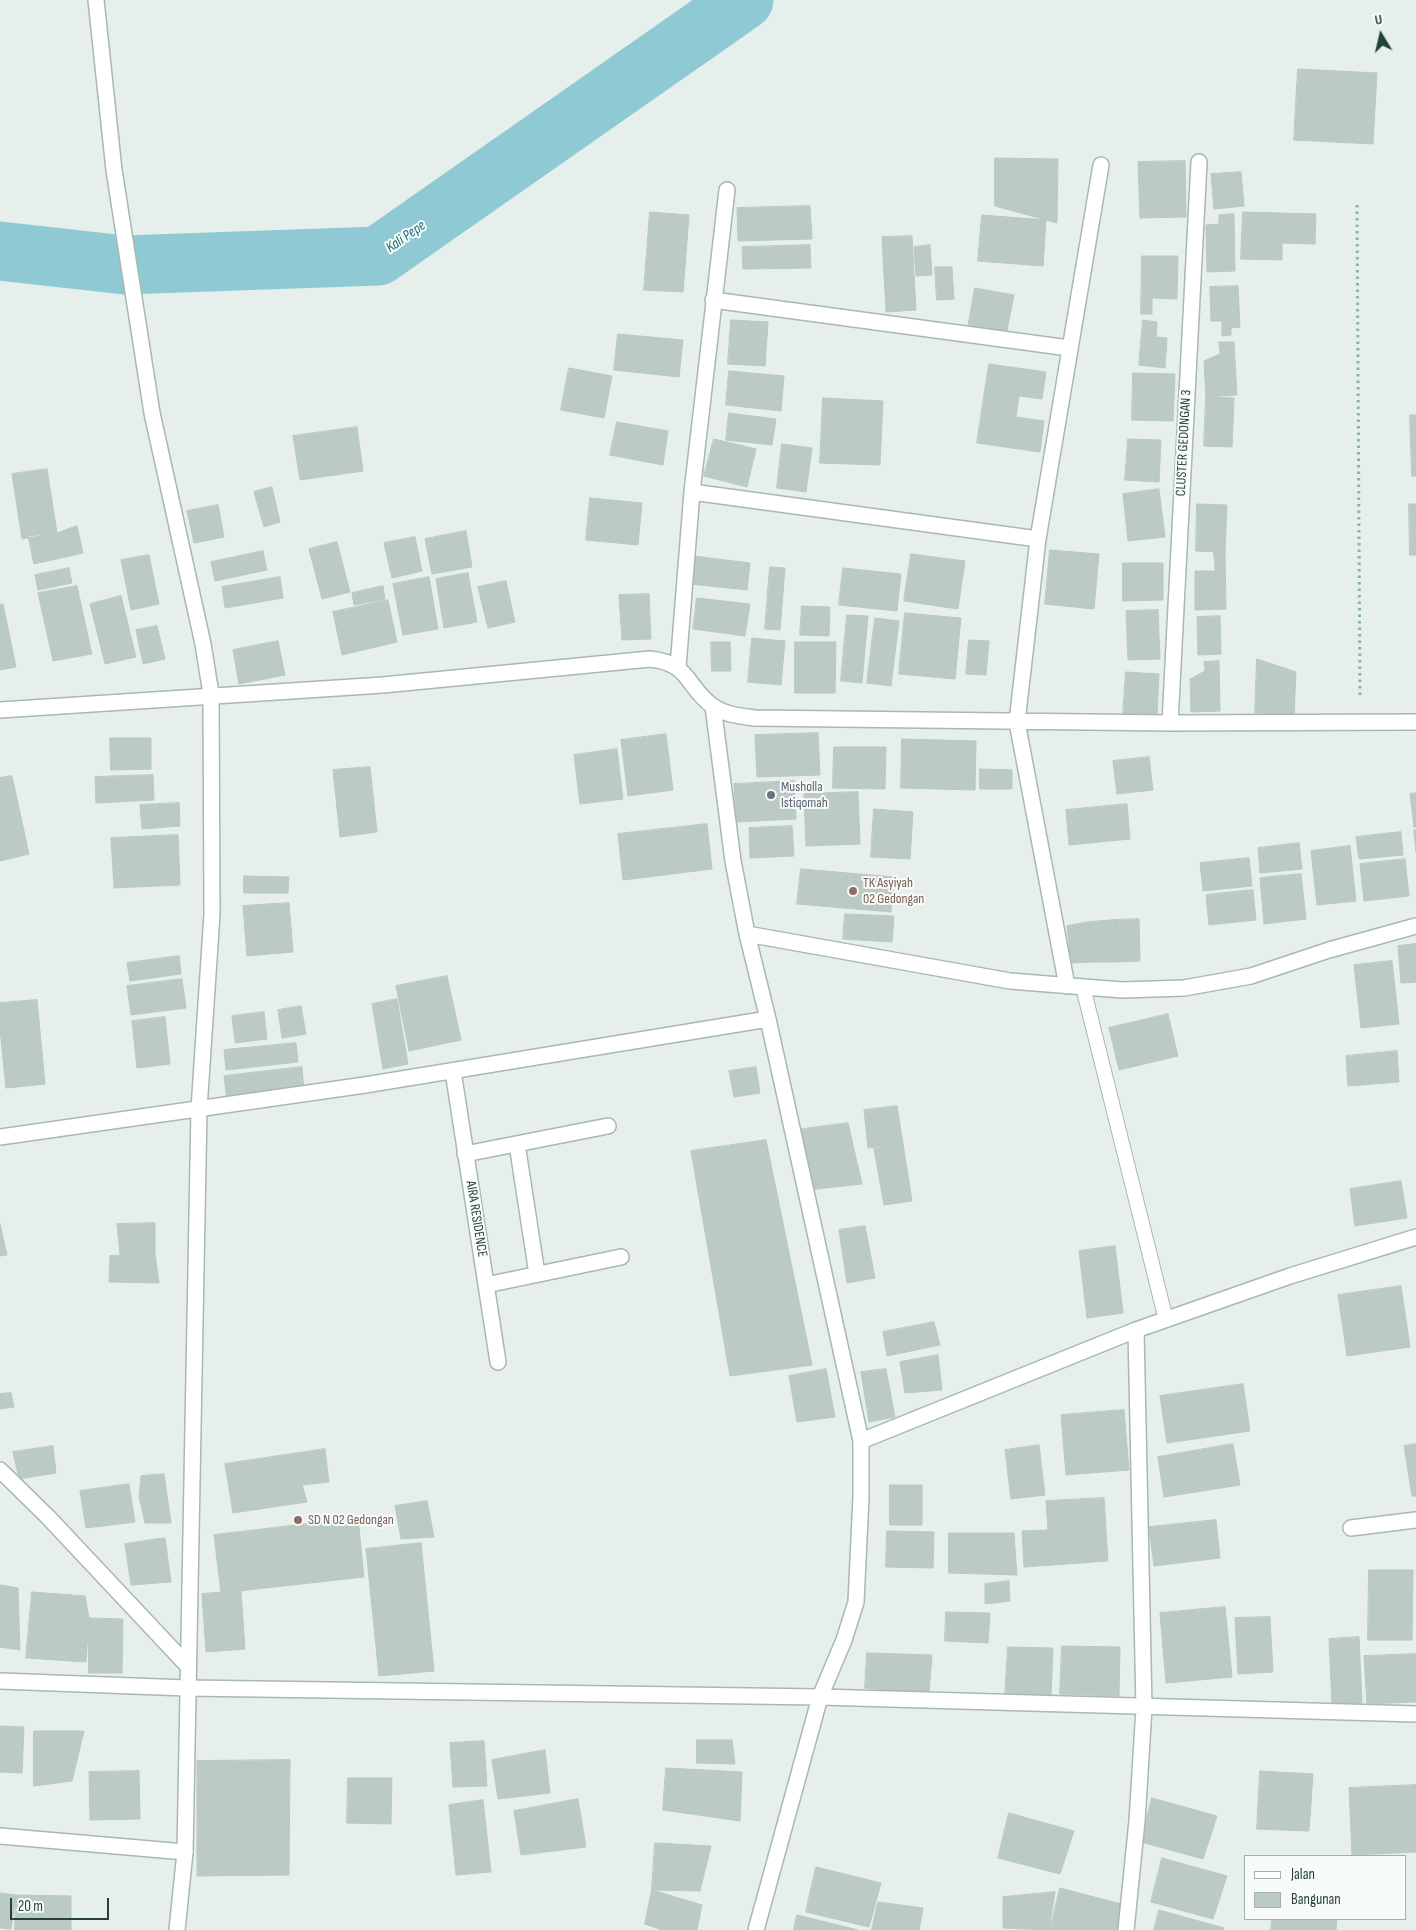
<!DOCTYPE html>
<html>
<head>
<meta charset="utf-8">
<style>
	body { margin:0 }
	#map { position:relative; width:1416px; height:1930px; overflow:hidden; background:#e6efeb; font-family:"Sofia Sans Condensed",sans-serif }
	canvas { display:block }
	.legend { position:absolute; left:1244px; top:1855px; width:162px; height:65px; box-sizing:border-box; background:#f7fbf9; border:1px solid #a3b1ad; margin:0; padding:6px 9px; list-style:none; font-size:15px; color:#24423a }
	.legend li { display:flex; align-items:center; gap:10px; height:25px }
	.legend b { width:25px; border:1px solid #a3b1ad }
	.north { position:absolute; left:1356px; top:10px; width:50px; height:50px; -webkit-text-stroke:4px #f7fbf9; paint-order:stroke; rotate:351deg; font-size:14px; font-weight:700; line-height:20px; text-align:center; color:#24423a }
	.north::after { content:''; display:block; margin:auto; width:18px; height:22px; background:#24423a; clip-path:polygon(50% 0,100% 100%,50% 72%,0 100%) }
	.scale { position:absolute; left:10px; top:1898px; width:99px; height:22px; box-sizing:border-box; border:2px solid #24423a; border-top:0; padding-left:6px; font-size:15px; line-height:18px; white-space:nowrap; color:#24423a; -webkit-text-stroke:4px #f7fbf9; paint-order:stroke }
</style>
</head>
<body>
<div id="map">
<canvas width="1416" height="1930"></canvas>
<ul class="legend">
<li><b style="height:6px;background:#fff"></b>Jalan</li>
<li><b style="height:14px;background:#bbcac4"></b>Bangunan</li>
</ul>
<div class="north">U</div>
<div class="scale">20 m</div>
</div>
<script>
const c = document.querySelector('canvas').getContext('2d');
c.lineJoin = 'round';
function strokePath(path, color, width, dash) { c.strokeStyle = color; c.lineWidth = width; c.lineCap = dash ? 'butt' : 'round'; c.setLineDash(dash || []); c.stroke(path); }
function paint(path, color) { c.fillStyle = color; c.fill(path, 'evenodd'); }
function drawText(font, color, halo, rows, align = 'center') {
  c.font = font + ' "Sofia Sans Condensed",sans-serif'; c.lineWidth = 4; c.setLineDash([]); c.textBaseline = 'middle'; c.strokeStyle = halo; c.fillStyle = color; for (const [text, x, y, turn = 0] of rows) {
    c.save(); c.translate(x, y); c.rotate((+turn || 0) * Math.PI / 180); c.textAlign = isNaN(turn) ? turn : align; if (halo) c.strokeText(text, 0, 0); c.fillText(text, 0, 0); c.restore();
  }
}
const river = new Path2D(`
	M 0,251 L 125,265 L 378,256 L 744,0`);
const building = new Path2D(`
	M 1298,69 L 1377,73 L 1373,144 L 1294,140 Z
	M 995,158 L 1058,159 L 1057,223 L 995,206 Z
	M 1185,161 L 1186,217 L 1140,218 L 1138,162 Z
	M 1241,172 L 1244,206 L 1214,209 L 1211,174 Z
	M 810,206 L 812,239 L 738,241 L 737,208 Z
	M 650,212 L 689,215 L 683,292 L 644,290 Z
	M 1243,212 L 1316,214 L 1315,244 L 1282,243 L 1282,260 L 1241,259 Z
	M 1234,214 L 1235,271 L 1207,272 L 1206,225 L 1219,224 L 1219,215 Z
	M 982,215 L 1046,220 L 1043,266 L 978,261 Z
	M 912,236 L 916,310 L 886,312 L 882,237 Z
	M 810,245 L 811,268 L 743,269 L 742,247 Z
	M 930,245 L 932,275 L 916,276 L 914,247 Z
	M 1142,256 L 1178,256 L 1177,299 L 1152,298 L 1152,314 L 1141,314 Z
	M 935,267 L 952,267 L 954,299 L 937,300 Z
	M 1238,286 L 1240,327 L 1231,328 L 1231,335 L 1222,336 L 1222,321 L 1211,321 L 1210,287 Z
	M 975,288 L 1014,295 L 1005,340 L 967,333 Z
	M 731,320 L 768,322 L 765,366 L 728,364 Z
	M 1143,320 L 1157,322 L 1156,337 L 1167,338 L 1165,368 L 1139,365 Z
	M 618,334 L 683,340 L 679,377 L 614,370 Z
	M 1219,342 L 1234,342 L 1237,395 L 1206,397 L 1204,361 L 1220,354 Z
	M 989,364 L 1046,372 L 1042,399 L 1019,396 L 1016,417 L 1044,421 L 1040,452 L 977,443 Z
	M 569,368 L 612,376 L 604,418 L 561,410 Z
	M 729,371 L 784,376 L 781,411 L 726,405 Z
	M 1133,373 L 1175,374 L 1173,421 L 1132,420 Z
	M 1206,397 L 1234,398 L 1232,447 L 1204,446 Z
	M 823,398 L 883,401 L 880,465 L 820,463 Z
	M 729,413 L 776,419 L 772,445 L 726,440 Z
	M 1410,415 L 1416,415 L 1416,476 L 1412,476 Z
	M 617,422 L 668,431 L 663,465 L 610,455 Z
	M 357,427 L 363,471 L 300,480 L 293,436 Z
	M 714,439 L 756,449 L 747,487 L 704,476 Z
	M 1128,439 L 1161,440 L 1159,482 L 1125,480 Z
	M 782,444 L 812,448 L 806,492 L 777,488 Z
	M 47,469 L 57,533 L 22,539 L 12,474 Z
	M 272,487 L 280,522 L 264,527 L 254,492 Z
	M 1159,489 L 1165,537 L 1128,541 L 1123,494 Z
	M 590,498 L 642,503 L 638,545 L 586,540 Z
	M 1197,504 L 1227,505 L 1225,552 L 1196,551 Z
	M 1409,504 L 1416,504 L 1416,555 L 1410,555 Z
	M 218,505 L 224,537 L 194,543 L 187,511 Z
	M 77,526 L 83,553 L 34,564 L 28,536 L 57,533 Z
	M 466,531 L 472,567 L 432,574 L 425,539 Z
	M 415,537 L 422,571 L 392,578 L 384,543 Z
	M 337,542 L 350,592 L 322,599 L 309,549 Z
	M 1050,550 L 1099,554 L 1094,609 L 1045,604 Z
	M 263,551 L 267,570 L 215,581 L 211,562 Z
	M 1214,552 L 1225,552 L 1226,609 L 1195,610 L 1195,571 L 1215,571 Z
	M 911,554 L 965,561 L 958,609 L 904,601 Z
	M 149,555 L 159,604 L 131,610 L 121,560 Z
	M 694,556 L 750,563 L 747,590 L 691,584 Z
	M 1123,563 L 1163,563 L 1163,600 L 1123,601 Z
	M 770,567 L 785,568 L 780,630 L 765,629 Z
	M 69,568 L 72,583 L 38,590 L 35,575 Z
	M 843,568 L 901,574 L 897,611 L 839,605 Z
	M 468,573 L 477,622 L 444,628 L 436,579 Z
	M 280,577 L 283,598 L 225,608 L 222,587 Z
	M 429,577 L 438,629 L 403,635 L 393,584 Z
	M 506,581 L 515,622 L 488,628 L 478,587 Z
	M 77,586 L 92,654 L 53,661 L 38,593 Z
	M 383,586 L 385,599 L 354,605 L 352,593 Z
	M 649,594 L 651,639 L 622,640 L 619,595 Z
	M 121,596 L 136,657 L 105,664 L 90,604 Z
	M 697,598 L 750,604 L 745,636 L 693,629 Z
	M 388,600 L 397,642 L 342,655 L 333,612 Z
	M 3,604 L 16,667 L 0,670 L 0,605 Z
	M 802,606 L 830,607 L 829,636 L 800,635 Z
	M 1158,610 L 1160,659 L 1128,660 L 1126,611 Z
	M 905,613 L 961,618 L 955,679 L 899,674 Z
	M 847,615 L 868,616 L 862,683 L 841,681 Z
	M 1220,616 L 1221,654 L 1198,655 L 1197,617 Z
	M 875,618 L 899,621 L 891,686 L 867,683 Z
	M 157,626 L 165,659 L 143,664 L 136,630 Z
	M 752,638 L 785,641 L 781,685 L 748,682 Z
	M 969,640 L 989,641 L 986,675 L 966,674 Z
	M 278,641 L 285,675 L 239,684 L 233,650 Z
	M 711,642 L 730,642 L 731,671 L 712,671 Z
	M 795,642 L 836,642 L 835,693 L 795,693 Z
	M 1257,659 L 1296,672 L 1294,715 L 1255,713 Z
	M 1219,661 L 1220,711 L 1191,712 L 1190,679 L 1205,671 L 1204,662 Z
	M 1126,672 L 1159,674 L 1157,716 L 1123,714 Z
	M 818,733 L 820,775 L 757,777 L 755,735 Z
	M 666,734 L 673,790 L 628,796 L 621,740 Z
	M 110,738 L 151,738 L 151,769 L 111,770 Z
	M 902,739 L 976,741 L 975,790 L 901,788 Z
	M 834,747 L 886,747 L 885,789 L 833,788 Z
	M 617,749 L 623,799 L 580,804 L 574,755 Z
	M 1149,757 L 1153,790 L 1117,794 L 1113,761 Z
	M 370,767 L 377,832 L 340,837 L 333,770 Z
	M 980,769 L 1012,770 L 1012,789 L 980,789 Z
	M 153,775 L 154,800 L 96,803 L 95,777 Z
	M 12,776 L 29,854 L 0,861 L 0,778 Z
	M 794,781 L 796,819 L 736,822 L 734,784 Z
	M 858,792 L 860,844 L 806,846 L 804,794 Z
	M 1416,793 L 1416,827 L 1414,827 L 1410,794 Z
	M 179,803 L 180,826 L 142,829 L 140,805 Z
	M 1127,804 L 1130,839 L 1069,845 L 1066,810 Z
	M 874,809 L 913,812 L 910,859 L 871,857 Z
	M 707,824 L 712,869 L 623,880 L 618,834 Z
	M 792,826 L 794,856 L 750,858 L 749,828 Z
	M 1414,830 L 1416,830 L 1416,851 Z
	M 1401,832 L 1403,855 L 1359,859 L 1356,837 Z
	M 178,835 L 180,885 L 114,888 L 111,838 Z
	M 1299,843 L 1302,869 L 1260,873 L 1258,848 Z
	M 1350,846 L 1356,901 L 1317,905 L 1311,851 Z
	M 1249,858 L 1252,886 L 1203,891 L 1200,863 Z
	M 1405,859 L 1409,896 L 1364,901 L 1360,864 Z
	M 801,869 L 894,877 L 891,912 L 797,904 Z
	M 1301,874 L 1306,919 L 1264,924 L 1260,878 Z
	M 244,876 L 289,877 L 288,893 L 244,893 Z
	M 1253,890 L 1256,920 L 1209,925 L 1206,895 Z
	M 289,903 L 293,952 L 247,956 L 243,906 Z
	M 845,914 L 894,916 L 892,942 L 843,939 Z
	M 1139,919 L 1140,961 L 1117,962 L 1116,920 Z
	M 1116,920 L 1117,962 L 1092,962 L 1089,922 Z
	M 1089,922 L 1092,962 L 1071,963 L 1067,926 Z
	M 1416,944 L 1416,982 L 1401,983 L 1398,946 Z
	M 179,956 L 181,974 L 130,981 L 127,963 Z
	M 1392,961 L 1399,1024 L 1361,1028 L 1354,965 Z
	M 447,976 L 461,1040 L 409,1051 L 396,986 Z
	M 182,979 L 186,1008 L 131,1015 L 127,986 Z
	M 397,999 L 408,1064 L 383,1069 L 372,1004 Z
	M 37,1000 L 45,1084 L 6,1088 L 0,1029 L 0,1003 Z
	M 301,1006 L 306,1034 L 282,1038 L 278,1010 Z
	M 264,1012 L 267,1039 L 235,1043 L 232,1016 Z
	M 1168,1014 L 1178,1056 L 1119,1070 L 1109,1028 Z
	M 165,1017 L 170,1064 L 137,1068 L 132,1021 Z
	M 296,1043 L 298,1062 L 226,1070 L 224,1050 Z
	M 1397,1051 L 1399,1082 L 1348,1086 L 1346,1056 Z
	M 302,1067 L 304,1092 L 227,1101 L 224,1076 Z
	M 756,1067 L 760,1093 L 734,1097 L 729,1071 Z
	M 897,1106 L 903,1144 L 868,1148 L 864,1110 Z
	M 848,1123 L 862,1184 L 808,1190 L 796,1130 Z
	M 766,1140 L 812,1365 L 730,1376 L 691,1151 Z
	M 903,1144 L 912,1201 L 884,1205 L 874,1149 Z
	M 1401,1181 L 1407,1218 L 1355,1226 L 1350,1189 Z
	M 155,1223 L 155,1254 L 120,1255 L 117,1224 Z
	M 0,1224 L 7,1255 L 0,1256 Z
	M 865,1226 L 875,1278 L 847,1283 L 839,1230 Z
	M 1115,1246 L 1123,1313 L 1087,1318 L 1079,1251 Z
	M 155,1254 L 159,1283 L 109,1282 L 110,1256 Z
	M 1401,1286 L 1410,1347 L 1347,1356 L 1338,1295 Z
	M 934,1322 L 940,1345 L 887,1356 L 883,1332 Z
	M 938,1355 L 942,1390 L 905,1393 L 900,1362 Z
	M 826,1369 L 835,1417 L 797,1422 L 789,1376 Z
	M 886,1369 L 895,1417 L 869,1422 L 861,1372 Z
	M 1243,1384 L 1250,1431 L 1167,1443 L 1160,1396 Z
	M 11,1393 L 14,1407 L 0,1409 L 0,1394 Z
	M 1124,1410 L 1129,1470 L 1066,1475 L 1061,1415 Z
	M 1233,1444 L 1240,1485 L 1164,1497 L 1158,1457 Z
	M 1416,1444 L 1416,1496 L 1412,1496 L 1404,1446 Z
	M 1039,1445 L 1045,1495 L 1011,1499 L 1005,1450 Z
	M 53,1446 L 56,1473 L 19,1479 L 13,1452 Z
	M 325,1449 L 329,1482 L 302,1485 L 307,1502 L 233,1513 L 225,1464 Z
	M 164,1474 L 171,1523 L 145,1523 L 139,1496 L 141,1476 Z
	M 129,1484 L 135,1522 L 86,1528 L 80,1491 Z
	M 890,1485 L 922,1485 L 922,1525 L 890,1525 Z
	M 1104,1498 L 1108,1561 L 1024,1567 L 1022,1531 L 1048,1530 L 1046,1501 Z
	M 427,1501 L 434,1537 L 401,1539 L 395,1506 Z
	M 358,1518 L 364,1577 L 221,1593 L 214,1535 Z
	M 1216,1520 L 1220,1558 L 1154,1566 L 1149,1527 Z
	M 887,1531 L 934,1532 L 933,1568 L 886,1567 Z
	M 949,1533 L 1014,1533 L 1017,1575 L 949,1573 Z
	M 165,1538 L 171,1582 L 131,1585 L 125,1544 Z
	M 421,1543 L 434,1671 L 379,1676 L 366,1549 Z
	M 1369,1570 L 1413,1570 L 1412,1640 L 1368,1640 Z
	M 1009,1581 L 1010,1601 L 985,1604 L 985,1584 Z
	M 0,1585 L 18,1588 L 20,1650 L 0,1647 Z
	M 241,1591 L 245,1649 L 206,1652 L 202,1594 Z
	M 32,1592 L 85,1596 L 89,1618 L 86,1662 L 26,1658 Z
	M 1225,1607 L 1232,1677 L 1166,1683 L 1160,1613 Z
	M 946,1612 L 990,1613 L 988,1643 L 945,1641 Z
	M 1270,1617 L 1273,1672 L 1238,1674 L 1235,1618 Z
	M 89,1618 L 123,1619 L 122,1673 L 89,1673 Z
	M 1359,1637 L 1362,1703 L 1332,1704 L 1329,1639 Z
	M 1062,1646 L 1120,1647 L 1119,1696 L 1060,1694 Z
	M 1008,1647 L 1053,1648 L 1051,1697 L 1005,1696 Z
	M 867,1653 L 932,1655 L 929,1693 L 865,1688 Z
	M 1416,1654 L 1416,1702 L 1367,1704 L 1364,1656 Z
	M 0,1726 L 24,1727 L 22,1773 L 0,1772 Z
	M 34,1731 L 84,1731 L 72,1781 L 34,1786 Z
	M 697,1740 L 732,1740 L 735,1764 L 697,1763 Z
	M 484,1741 L 487,1786 L 453,1787 L 450,1743 Z
	M 545,1750 L 550,1793 L 498,1799 L 492,1760 Z
	M 290,1760 L 289,1875 L 197,1876 L 197,1761 Z
	M 666,1768 L 742,1772 L 740,1821 L 663,1810 Z
	M 139,1771 L 140,1819 L 90,1820 L 89,1772 Z
	M 1260,1771 L 1313,1774 L 1309,1831 L 1257,1829 Z
	M 348,1778 L 392,1778 L 391,1824 L 347,1823 Z
	M 1416,1785 L 1416,1852 L 1352,1855 L 1349,1788 Z
	M 1152,1798 L 1217,1816 L 1203,1859 L 1141,1842 Z
	M 578,1799 L 586,1847 L 521,1855 L 514,1811 Z
	M 483,1800 L 491,1872 L 456,1875 L 449,1805 Z
	M 1009,1813 L 1074,1831 L 1060,1874 L 998,1858 Z
	M 655,1843 L 711,1846 L 700,1891 L 652,1890 Z
	M 1162,1858 L 1227,1876 L 1213,1919 L 1151,1902 Z
	M 816,1867 L 881,1883 L 869,1927 L 806,1912 Z
	M 1060,1888 L 1125,1905 L 1117,1930 L 1050,1930 Z
	M 652,1890 L 702,1905 L 697,1930 L 662,1930 L 645,1924 Z
	M 1055,1892 L 1049,1930 L 1003,1928 L 1003,1897 Z
	M 0,1893 L 16,1895 L 11,1929 L 0,1928 Z
	M 16,1895 L 71,1896 L 71,1930 L 15,1930 Z
	M 878,1902 L 923,1908 L 919,1930 L 872,1930 Z
	M 1159,1910 L 1224,1928 L 1223,1930 L 1154,1930 Z
	M 797,1915 L 858,1930 L 794,1930 Z
	M 1272,1919 L 1337,1919 L 1336,1930 L 1271,1930 Z`);
const path = new Path2D(`
	M 1357,205 L 1360,699`);
const service = new Path2D(`
	M 1083,987 L 1166,1320`);
const minor = new Path2D(`
	M 713,300 L 1069,348
	M 692,492 L 1038,539
	M 678,667 L 692,492 L 727,190
	M 713,706 L 733,861 L 747,934 L 1010,981 L 1122,990 L 1184,988 L 1251,976 L 1329,950 L 1416,926
	M 0,710 L 383,685 L 650,659 C 691,663 686,688 714,707 C 726,715 741,716 755,718 L 1170,723 L 1416,722
	M 1170,723 L 1199,162
	M 747,934 L 768,1019
	M 1067,986 L 1017,722 L 1038,539 L 1101,165
	M 453,1071 L 498,1362
	M 0,1137 L 365,1085 L 768,1019 L 861,1441 L 861,1497 L 856,1602 L 844,1640 L 820,1697 L 756,1930
	M 517,1144 L 537,1274
	M 465,1154 L 608,1126
	M 486,1285 L 621,1257
	M 861,1441 L 1136,1330 L 1290,1276 L 1416,1237
	M 0,1470 L 48,1517 L 187,1665
	M 1351,1528 L 1416,1520
	M 0,1681 L 187,1688 L 820,1697 L 1416,1714
	M 0,1836 L 185,1852
	M 1126,1930 L 1137,1821 L 1144,1708 L 1136,1330`);
const tertiary = new Path2D(`
	M 96,0 L 114,170 L 152,413 L 203,644 L 211,694 L 212,914 L 199,1109 L 185,1852 L 177,1930`);
const markers = [
	[771,795,5,"#6b7280"],
	[853,891,5,"#8d6e63"],
	[298,1520,5,"#8d6e63"]
];
const streetNames = [
	["CLUSTER GEDONGAN 3",1184,443,-87],
	["AIRA RESIDENCE",476,1219,81]
];
const worshipNames = [
	["Musholla",781,787],
	["Istiqomah",781,803]
];
const educationNames = [
	["TK Asyiyah",863,883],
	["02 Gedongan",863,899],
	["SD N 02 Gedongan",308,1520]
];
const waterNames = [
	["Kali Pepe",406,237,-35]
];
strokePath(river, '#8ec9d4', 59);
paint(building, '#bbcac4');
strokePath(building, '#b8c9c2', 1);
strokePath(service, '#a8b8b2', 16);
strokePath(minor, '#a8b8b2', 18);
strokePath(tertiary, '#a8b8b2', 18);
strokePath(path, '#86b3a5', 3, [2.5, 4]);
strokePath(service, '#fff', 14);
strokePath(minor, '#fff', 15);
strokePath(tertiary, '#fff', 15);
for (const [x, y, r, color] of markers) { const dot = new Path2D(); dot.arc(x, y, r, 0, 2 * Math.PI); c.fillStyle = color; c.fill(dot); strokePath(dot, '#f7fbf9', 2); }
drawText('14px', '#24423a', '#f7fbf9', streetNames);
drawText('14px', '#5b616d', '#f7fbf9', worshipNames, 'left');
drawText('14px', '#785e54', '#f7fbf9', educationNames, 'left');
drawText('italic 15px', '#1c6f80', '#f7fbf9', waterNames);
</script>
</body>
</html>
